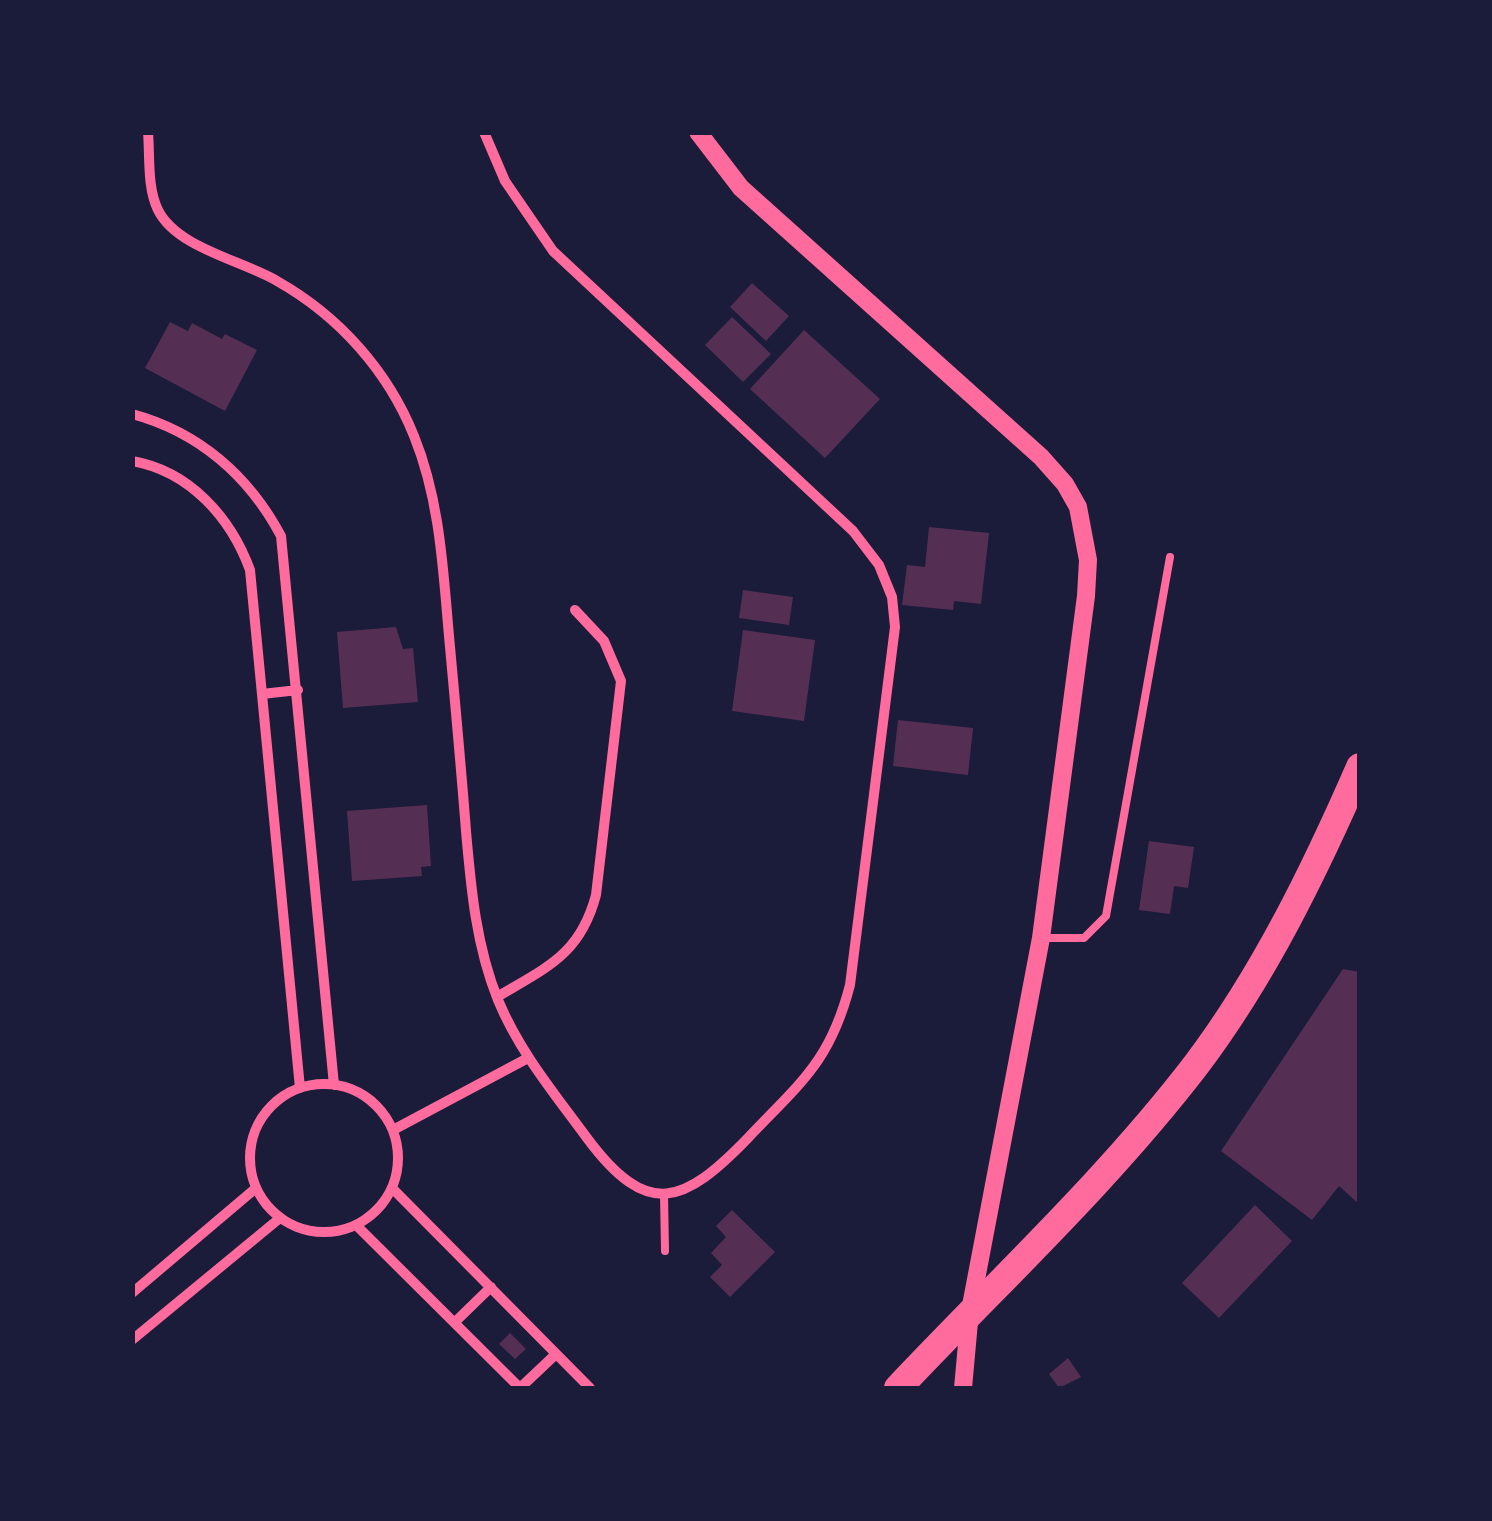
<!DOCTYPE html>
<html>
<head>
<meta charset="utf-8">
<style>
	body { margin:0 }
	#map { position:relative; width:1492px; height:1521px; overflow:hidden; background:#1b1b3a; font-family:Arial,sans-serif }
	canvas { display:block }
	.frame { position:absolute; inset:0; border:135px solid #1b1b3a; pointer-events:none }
</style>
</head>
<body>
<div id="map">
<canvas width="1492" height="1521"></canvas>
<div class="frame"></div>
</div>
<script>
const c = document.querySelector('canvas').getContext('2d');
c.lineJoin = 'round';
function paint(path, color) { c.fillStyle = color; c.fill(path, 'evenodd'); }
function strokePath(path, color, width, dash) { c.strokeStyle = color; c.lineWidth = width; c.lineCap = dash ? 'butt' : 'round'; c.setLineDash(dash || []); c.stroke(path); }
const building = new Path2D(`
	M 752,283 L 789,316 L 766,341 L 730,307 Z
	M 732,317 L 771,354 L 743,382 L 705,345 Z
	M 170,322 L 188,331 L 192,323 L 222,339 L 225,334 L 257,350 L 225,411 L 145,368 Z
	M 804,330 L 880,399 L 825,458 L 750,389 Z
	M 929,527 L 989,533 L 981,604 L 954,601 L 953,610 L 902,605 L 907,565 L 925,567 Z
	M 743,590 L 793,597 L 789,625 L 739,618 Z
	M 396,627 L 403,649 L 413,648 L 418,702 L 343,708 L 337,632 Z
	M 743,630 L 815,640 L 804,721 L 732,711 Z
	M 898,720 L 973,728 L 968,775 L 893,766 Z
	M 427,805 L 431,866 L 421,867 L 422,876 L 352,881 L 347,811 Z
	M 1149,841 L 1194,847 L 1188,888 L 1174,886 L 1170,914 L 1139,910 Z
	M 1343,969 L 1360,972 L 1360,1205 L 1339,1186 L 1312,1220 L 1221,1151 Z
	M 1255,1205 L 1292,1241 L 1219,1318 L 1182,1283 Z
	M 732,1210 L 775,1252 L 730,1297 L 710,1277 L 722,1265 L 711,1253 L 726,1237 L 716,1226 Z
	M 510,1333 L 526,1349 L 515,1359 L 499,1344 Z
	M 1068,1358 L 1081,1377 L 1059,1388 L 1049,1374 Z`);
const service = new Path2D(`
	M 1041,938 L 1084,938 L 1106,916 L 1170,557
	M 664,1194 L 665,1251`);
const minor = new Path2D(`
	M 148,132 C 150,156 147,188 158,210 C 177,248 241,260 277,281 C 339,316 388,371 414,436 C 440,500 443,569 449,636 C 455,701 461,766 466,831 C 471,888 476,946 498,1000 C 519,1051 554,1093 587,1138 C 648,1220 684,1204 748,1138 C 801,1082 830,1062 850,985 L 895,627 L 892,597 L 879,565 L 853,531 L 553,251 L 505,181 L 484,132
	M 132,414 C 199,432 249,476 281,536 L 334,1085
	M 132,461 C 190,471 231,518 250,570 L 300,1088
	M 262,694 L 298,690
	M 497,997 C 547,967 580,955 596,895 L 621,681 L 604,641 L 575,610
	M250 1158a74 74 0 1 1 148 0a74 74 0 1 1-148 0Z
	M 393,1130 L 528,1058
	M 392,1188 L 590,1388
	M 356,1225 L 520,1388
	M 132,1293 L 256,1188
	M 455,1322 L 491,1287
	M 132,1340 L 280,1218
	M 520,1388 L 556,1354`);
const tertiary = new Path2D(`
	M 698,132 L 741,188 L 1041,457 L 1065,484 L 1078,507 L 1088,560 L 1086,596 L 1041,938 L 970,1311 L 963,1388`);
const trunk = new Path2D(`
	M 898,1388 C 998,1282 1107,1181 1196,1065 C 1264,975 1315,870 1360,767`);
paint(building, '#542f53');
strokePath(service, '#ff6b9d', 8);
strokePath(minor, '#ff6b9d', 10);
strokePath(tertiary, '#ff6b9d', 18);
strokePath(trunk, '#ff6b9d', 28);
</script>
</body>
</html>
